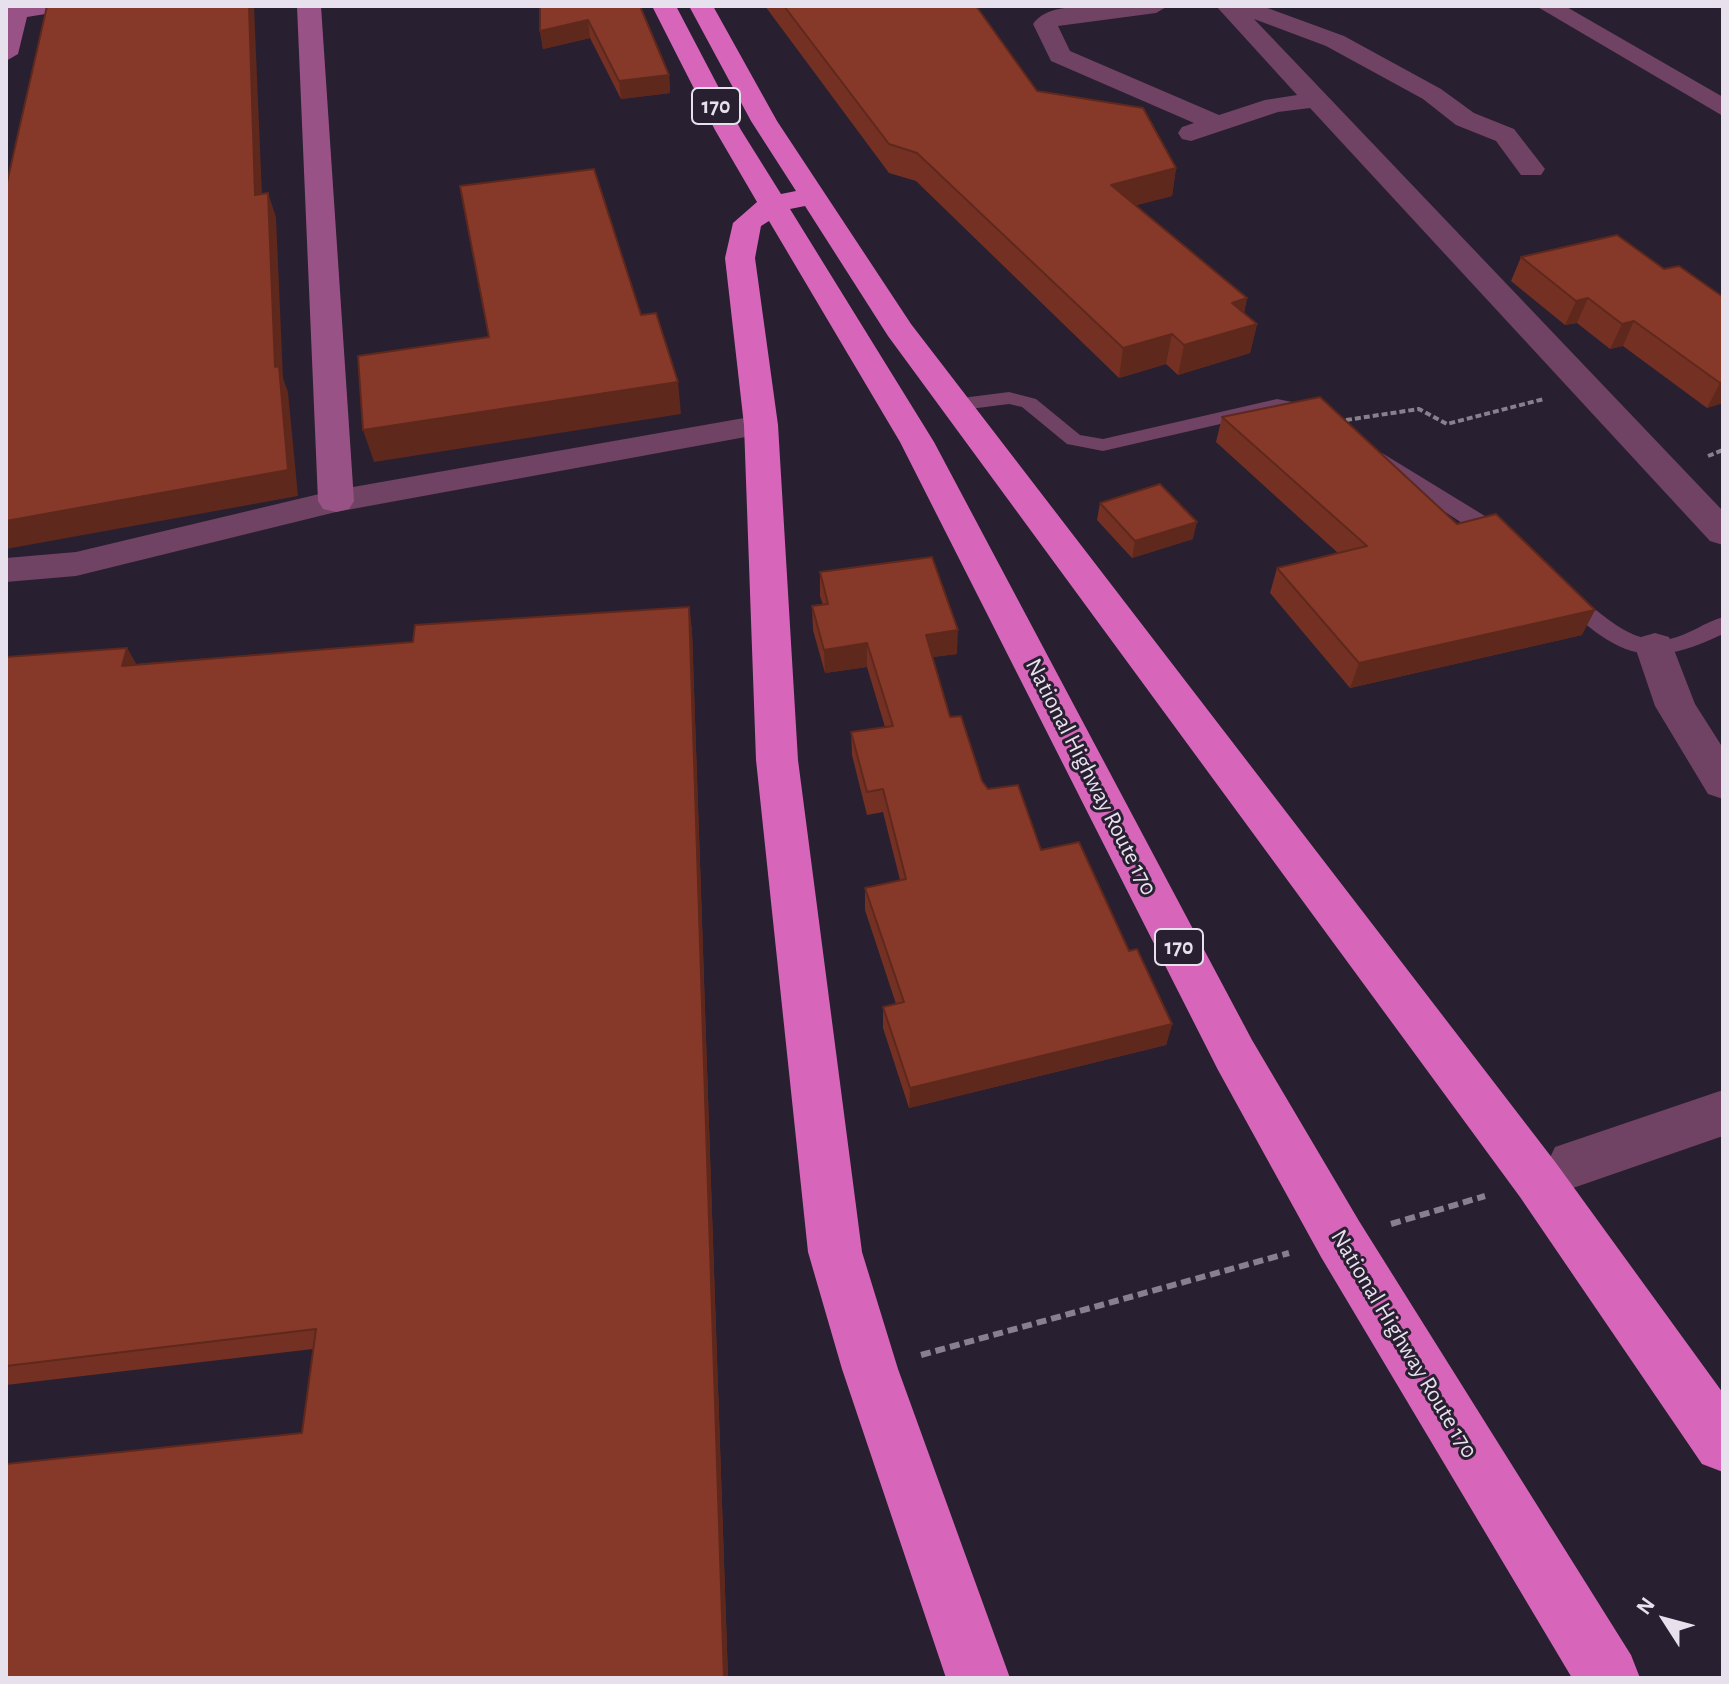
<!DOCTYPE html>
<html>
<head>
<meta charset="utf-8">
<style>
	body { margin:0 }
	#map { position:relative; width:1729px; height:1684px; overflow:hidden; background:#281f31; font-family:"Alegreya Sans",sans-serif }
	canvas { display:block }
	.frame { position:absolute; inset:0; border:8px solid #e7e1ed; pointer-events:none }
	.north { position:absolute; left:1625px; top:1580px; width:80px; height:80px; -webkit-text-stroke:6px #281f31; paint-order:stroke; rotate:306deg; font-size:22px; font-weight:700; line-height:32px; text-align:center; color:#e7e1ed }
	.north::after { content:''; display:block; margin:auto; width:28px; height:36px; background:#e7e1ed; clip-path:polygon(50% 0,100% 100%,50% 72%,0 100%) }
</style>
</head>
<body>
<div id="map">
<canvas width="1729" height="1684"></canvas>
<div class="frame"></div>
<div class="north">N</div>
</div>
<script>
const c = document.querySelector('canvas').getContext('2d');
c.lineJoin = 'round';
function strokePath(path, color, width, dash) { c.strokeStyle = color; c.lineWidth = width; c.lineCap = dash ? 'butt' : 'round'; c.setLineDash(dash || []); c.stroke(path); }
function paint(path, color) { c.fillStyle = color; c.fill(path, 'evenodd'); }
function drawText(font, color, halo, rows, align = 'center') {
  c.font = font + ' "Alegreya Sans",sans-serif'; c.lineWidth = 6; c.setLineDash([]); c.textBaseline = 'middle'; c.strokeStyle = halo; c.fillStyle = color; for (const [text, x, y, turn = 0] of rows) {
    c.save(); c.translate(x, y); c.rotate((+turn || 0) * Math.PI / 180); c.textAlign = isNaN(turn) ? turn : align; if (halo) c.strokeText(text, 0, 0); c.fillText(text, 0, 0); c.restore();
  }
}
const pathFar1 = new Path2D(`
	M 1346,420 L 1419,409 L 1447,424 L 1544,399
	M 1708,456 L 1723,450`);
const path = new Path2D(`
	M 1391,1224 L 1485,1196
	M 921,1355 L 1289,1253`);
const lane = new Path2D(`
	M 1009,392 L 1036,399 L 1080,435 L 1103,439 L 1277,399 L 1318,407 L 1321,411 L 1311,417 L 1277,411 L 1103,451 L 1067,444 L 1022,407 L 1009,404 L 954,411 L 944,405 L 954,399 Z
	M 1382,453 L 1498,524 L 1516,541 L 1513,546 L 1497,546 L 1389,475 L 1372,459 Z
	M 1564,587 L 1572,589 C 1598,611 1632,647 1670,639 C 1689,635 1705,622 1723,617 L 1723,634 C 1644,672 1618,654 1556,599 L 1553,594 Z`);
const street = new Path2D(`
	M 1091,6 L 1168,6 L 1156,13 L 1058,26 L 1070,51 L 1219,115 L 1265,100 L 1297,95 L 1216,6 L 1262,6 L 1344,36 L 1441,89 L 1474,113 L 1514,129 L 1545,169 L 1541,175 L 1521,175 L 1496,141 L 1456,125 L 1423,99 L 1326,46 L 1254,19 L 1723,511 L 1723,545 L 1710,541 L 1310,108 L 1278,112 L 1191,141 L 1182,139 L 1178,133 L 1182,127 L 1194,123 L 1051,61 L 1033,24 C 1046,6 1070,8 1091,6 Z
	M 1536,6 L 1565,6 L 1723,97 L 1723,116 Z
	M 761,415 L 773,418 L 778,425 L 773,432 L 336,512 L 76,576 L 6,582 L 6,558 L 76,552 L 336,490 Z
	M 1655,633 L 1669,637 L 1695,704 L 1723,748 L 1723,799 L 1708,794 L 1655,706 L 1635,647 L 1641,637 Z
	M 1723,1090 L 1723,1136 L 1573,1188 L 1555,1181 L 1547,1164 L 1555,1147 Z`);
const secondary = new Path2D(`
	M 6,6 L 68,6 L 64,11 L 27,17 L 18,54 L 6,61 Z
	M 297,6 L 321,6 L 354,501 L 349,509 L 336,512 L 323,509 L 318,501 Z`);
const highway = new Path2D(`
	M 652,6 L 676,6 L 741,130 L 781,194 L 796,191 L 751,121 L 689,6 L 713,6 L 777,121 L 911,324 L 1556,1163 L 1723,1393 L 1723,1472 L 1702,1464 L 1520,1197 L 888,336 L 805,206 L 790,209 L 934,442 L 1252,1040 L 1359,1221 L 1631,1655 L 1640,1678 L 1572,1678 L 1321,1257 L 1218,1070 L 900,442 L 769,221 L 761,226 L 755,258 L 778,425 L 798,760 L 862,1252 L 898,1369 L 1010,1678 L 946,1678 L 842,1369 L 808,1252 L 756,760 L 744,425 L 725,258 L 733,223 L 757,202 L 715,130 Z`);
const wall = new Path2D(`
	M 640,6 L 669,75 L 670,93 L 621,99 L 590,38 L 543,49 L 540,31 Z
	M 765,6 L 976,6 L 1037,91 L 1176,168 L 1172,196 L 1136,205 L 1247,298 L 1244,313 L 1257,324 L 1250,353 L 1178,375 L 1166,364 L 1119,378 L 916,181 L 889,173 Z
	M 1521,257 L 1664,269 L 1723,297 L 1723,403 L 1707,408 L 1623,346 L 1610,349 L 1577,323 L 1565,325 L 1511,281 Z
	M 1222,417 L 1457,524 L 1582,635 L 1350,688 L 1270,593 L 1277,568 L 1338,553 L 1216,442 Z
	M 1100,503 L 1193,539 L 1132,558 L 1097,520 Z
	M 820,572 L 957,654 L 933,657 L 950,717 L 982,781 L 1129,951 L 1172,1024 L 1166,1045 L 909,1108 L 883,1028 L 883,1007 L 896,1004 L 865,910 L 865,888 L 900,880 L 883,812 L 867,815 L 852,755 L 851,732 L 885,727 L 867,667 L 825,673 L 813,630 L 812,606 L 823,605 L 820,596 Z
	M 689,607 L 692,632 L 728,1678 L 6,1678 L 302,1433 L 313,1349 L 6,1385 L 6,657 L 127,648 L 136,664 L 413,642 Z`);
const shadedWall = new Path2D(`
	M 249,6 L 254,6 L 263,219 L 255,195 Z
	M 588,20 L 590,38 L 543,49 L 540,31 Z
	M 669,75 L 670,93 L 621,99 L 619,81 Z
	M 1176,168 L 1172,196 L 1107,213 L 1111,185 Z
	M 268,193 L 276,217 L 283,378 L 288,392 L 298,496 L 6,549 L 6,521 Z
	M 1247,298 L 1241,328 L 1232,303 Z
	M 1588,298 L 1577,323 L 1565,325 L 1576,301 Z
	M 1634,321 L 1623,346 L 1610,349 L 1622,324 Z
	M 1257,324 L 1250,353 L 1178,375 L 1184,345 Z
	M 1172,334 L 1166,364 L 1119,378 L 1123,348 Z
	M 678,382 L 681,414 L 374,462 L 363,430 Z
	M 1723,382 L 1723,403 L 1707,408 L 1720,383 Z
	M 1197,522 L 1193,539 L 1132,558 L 1135,541 Z
	M 689,607 L 692,632 L 728,1678 L 724,1678 Z
	M 1595,610 L 1582,635 L 1350,688 L 1359,663 Z
	M 958,630 L 957,654 L 925,658 L 926,635 Z
	M 867,643 L 867,667 L 825,673 L 824,650 Z
	M 127,648 L 141,673 L 122,666 Z
	M 1172,1024 L 1166,1045 L 909,1108 L 910,1088 Z`);
const building = new Path2D(`
	M 47,6 L 249,6 L 255,195 L 268,193 L 275,367 L 279,366 L 288,470 L 6,521 L 6,187 Z
	M 540,6 L 640,6 L 669,75 L 619,81 L 588,20 L 540,31 Z
	M 784,6 L 976,6 L 1037,91 L 1143,108 L 1176,168 L 1111,185 L 1247,298 L 1232,303 L 1257,324 L 1184,345 L 1172,334 L 1123,348 L 917,153 L 889,144 Z
	M 594,169 L 641,315 L 656,313 L 678,382 L 363,430 L 358,356 L 489,337 L 460,186 Z
	M 1617,235 L 1664,269 L 1679,266 L 1723,297 L 1723,382 L 1720,383 L 1634,321 L 1622,324 L 1588,298 L 1576,301 L 1521,257 Z
	M 1320,397 L 1457,524 L 1496,514 L 1595,610 L 1359,663 L 1277,568 L 1367,546 L 1222,417 Z
	M 1160,484 L 1197,522 L 1135,541 L 1100,503 Z
	M 932,557 L 958,630 L 926,635 L 950,717 L 961,716 L 982,781 L 988,789 L 1018,785 L 1041,850 L 1079,842 L 1129,951 L 1137,949 L 1172,1024 L 910,1088 L 883,1007 L 904,1002 L 865,888 L 906,879 L 883,789 L 867,792 L 851,732 L 893,726 L 867,643 L 824,650 L 812,606 L 828,604 L 820,572 Z
	M 689,607 L 724,1678 L 6,1678 L 6,1464 L 302,1433 L 316,1329 L 6,1366 L 6,657 L 127,648 L 122,666 L 413,642 L 415,625 Z`);
const shields = [
	[716,106,48],
	[1179,947,48]
];
const shieldNames = [
	["170",716,106],
	["170",1179,947]
];
const streetNames = [
	["National Highway Route 170",1091,777,63],
	["National Highway Route 170",1404,1344,59]
];
strokePath(pathFar1, '#88808f', 4, [6, 3]);
strokePath(path, '#88808f', 6, [10, 5]);
paint(lane, '#704263');
paint(street, '#704263');
paint(secondary, '#995286');
paint(highway, '#d766ba');
paint(wall, '#743123');
paint(shadedWall, '#5e281d');
paint(building, '#873929');
strokePath(building, '#5e281d', 2);
for (const [x, y, w] of shields) { const box = new Path2D(); box.roundRect(x - w / 2, y - 18, w, 36, 6); c.fillStyle = '#281f31'; c.fill(box); strokePath(box, '#e7e1ed', 2); }
drawText('bold 22px', '#e7e1ed', null, shieldNames);
drawText('24px', '#e7e1ed', '#281f31', streetNames);
</script>
</body>
</html>
